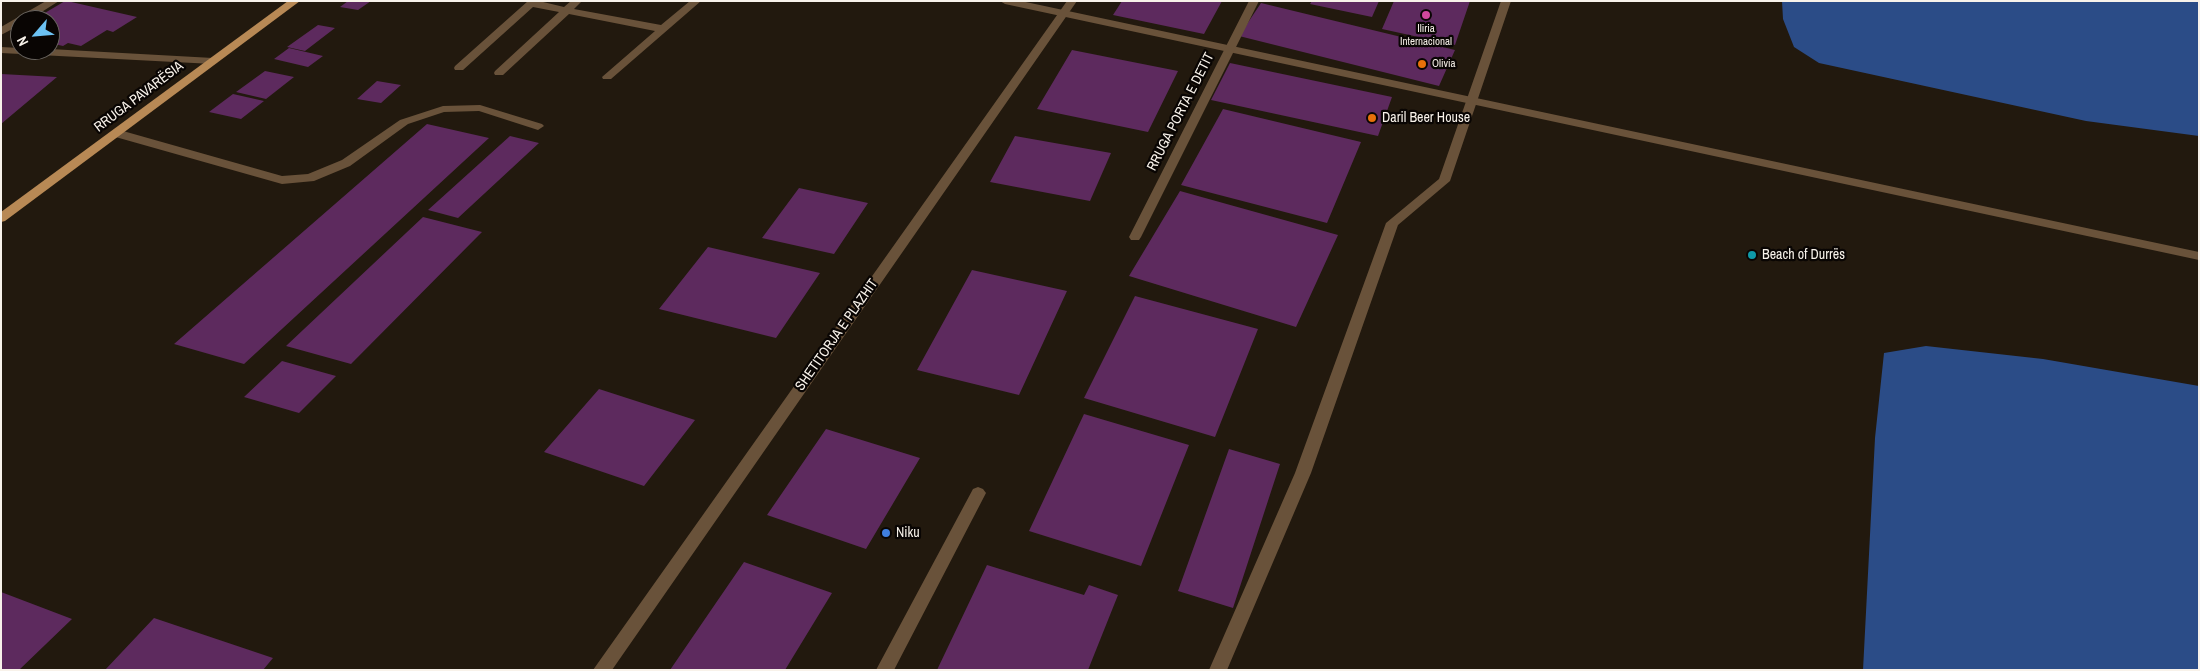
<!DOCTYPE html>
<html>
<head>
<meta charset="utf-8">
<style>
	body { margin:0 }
	#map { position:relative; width:2200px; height:671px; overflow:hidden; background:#22190e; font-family:"Archivo Narrow",sans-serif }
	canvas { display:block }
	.frame { position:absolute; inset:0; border:2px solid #f8f2ea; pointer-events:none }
	.north { position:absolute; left:10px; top:10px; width:50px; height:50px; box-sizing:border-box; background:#090503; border:1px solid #69645f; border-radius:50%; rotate:243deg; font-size:14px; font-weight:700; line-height:20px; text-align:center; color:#f8f2ea }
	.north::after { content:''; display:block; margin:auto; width:18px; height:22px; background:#6cc2f3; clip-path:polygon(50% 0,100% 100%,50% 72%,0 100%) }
</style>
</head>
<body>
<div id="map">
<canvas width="2200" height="671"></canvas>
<div class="frame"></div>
<div class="north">N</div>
</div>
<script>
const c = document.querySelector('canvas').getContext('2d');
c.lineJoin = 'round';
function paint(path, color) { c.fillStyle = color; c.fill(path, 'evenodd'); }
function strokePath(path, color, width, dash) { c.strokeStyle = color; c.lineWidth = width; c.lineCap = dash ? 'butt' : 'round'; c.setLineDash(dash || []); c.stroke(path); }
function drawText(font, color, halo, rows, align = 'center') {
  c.font = font + ' "Archivo Narrow",sans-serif'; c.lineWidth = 4.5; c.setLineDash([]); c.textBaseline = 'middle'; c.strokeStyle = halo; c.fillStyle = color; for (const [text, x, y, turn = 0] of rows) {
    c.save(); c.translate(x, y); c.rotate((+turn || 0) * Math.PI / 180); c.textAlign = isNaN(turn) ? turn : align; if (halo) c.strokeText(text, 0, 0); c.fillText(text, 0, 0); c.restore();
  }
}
const water = new Path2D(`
	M 1782,1 L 2199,1 L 2199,136 L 2086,121 L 1819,63 L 1794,47 L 1783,19 Z
	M 1926,346 L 2043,359 L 2199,386 L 2199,670 L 1863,670 L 1875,438 L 1884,353 Z`);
const building = new Path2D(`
	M 65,1 L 67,1 L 137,17 L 113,32 L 107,30 L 81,46 L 68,43 L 63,46 L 50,43 L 50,20 L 33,20 Z
	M 348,1 L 371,1 L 358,10 L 340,7 Z
	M 1122,1 L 1222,1 L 1204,34 L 1113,15 Z
	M 1312,1 L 1379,1 L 1372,17 L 1310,4 Z
	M 1394,1 L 1470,1 L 1455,45 L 1382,29 Z
	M 1261,3 L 1455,50 L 1439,86 L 1239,36 Z
	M 318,25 L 335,28 L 305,51 L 287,47 Z
	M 289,48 L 323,56 L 308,67 L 274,59 Z
	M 1072,50 L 1178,71 L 1148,132 L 1037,109 Z
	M 1230,63 L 1392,97 L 1378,136 L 1211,100 Z
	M 265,71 L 294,77 L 266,99 L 236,92 Z
	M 1,74 L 57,77 L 1,124 Z
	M 377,81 L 401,85 L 381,103 L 357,99 Z
	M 233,94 L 264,101 L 241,119 L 209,112 Z
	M 1223,109 L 1361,142 L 1327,223 L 1181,185 Z
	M 427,124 L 489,138 L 244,364 L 174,344 Z
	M 510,136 L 539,143 L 458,218 L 428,210 Z
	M 1015,136 L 1111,153 L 1090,201 L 990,182 Z
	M 799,188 L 868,203 L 834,254 L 762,238 Z
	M 1180,191 L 1338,235 L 1296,327 L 1129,276 Z
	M 423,217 L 482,232 L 351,364 L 286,346 Z
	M 708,247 L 820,273 L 776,338 L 659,309 Z
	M 972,270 L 1067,291 L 1019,395 L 917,370 Z
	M 1135,296 L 1258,329 L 1215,437 L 1084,398 Z
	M 282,361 L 336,376 L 299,413 L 244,397 Z
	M 599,389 L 695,420 L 644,486 L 544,452 Z
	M 1084,414 L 1189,445 L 1141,566 L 1029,531 Z
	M 826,429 L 920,458 L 866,549 L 767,515 Z
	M 1229,449 L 1280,464 L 1233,608 L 1178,591 Z
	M 744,562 L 832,593 L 785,670 L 670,670 Z
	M 987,565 L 1084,595 L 1089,585 L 1118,595 L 1088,670 L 937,670 Z
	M 1,592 L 72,619 L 19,670 L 1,670 Z
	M 154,618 L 273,658 L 263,670 L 105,670 Z`);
const service = new Path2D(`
	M 46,1 L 59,1 L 29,20 L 20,20 L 20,25 L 1,35 L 1,27 Z
	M 528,1 L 539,1 L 564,7 L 571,1 L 582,1 L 574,9 L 661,25 L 690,1 L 701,1 L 611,79 L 603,79 L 602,77 L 655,31 L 569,14 L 503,75 L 495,75 L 494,73 L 495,71 L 559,12 L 533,7 L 463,70 L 455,70 L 454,68 L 455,66 Z
	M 1000,1 L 1021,1 L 2199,252 L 2199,260 L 1005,4 Z
	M 480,105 L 542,124 L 544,126 L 538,130 L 479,111 L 444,112 L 408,124 L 350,166 L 314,181 L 282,184 L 112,136 L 110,133 L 116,129 L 282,176 L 308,174 L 342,160 L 400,120 L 443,106 Z`);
const pedestrian = new Path2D(`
	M 1501,1 L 1511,1 L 1450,181 L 1398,225 L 1311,473 L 1227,670 L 1209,670 L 1295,473 L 1386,223 L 1439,179 Z`);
const minor = new Path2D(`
	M 1067,1 L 1077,1 L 612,670 L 593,670 Z
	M 1249,1 L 1259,1 L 1141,237 L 1139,240 L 1131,240 L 1129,237 Z
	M 1,47 L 20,48 L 20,50 L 50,49 L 213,58 L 218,61 L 213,64 L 1,53 Z
	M 978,487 L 983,489 L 986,493 L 894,670 L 876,670 L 973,489 Z`);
const primary = new Path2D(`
	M 288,1 L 300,1 L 5,221 L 1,222 L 1,212 Z`);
const markers = [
	[1426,15,5,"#d1479c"],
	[1422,64,5,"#e8710a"],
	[1372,118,5,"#e8710a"],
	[1752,255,5,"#0f9aa8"],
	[886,533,5,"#3f7fe0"]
];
const farPoinames = [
	["Iliria",1426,29],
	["Internacional",1426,42],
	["Olivia",1432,64,"left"]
];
const streetNames = [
	["RRUGA PAVARËSIA",139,97,-37],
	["RRUGA PORTA E DETIT",1181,112,-63],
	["SHETITORJA E PLAZHIT",837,335,-55]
];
const poiNames = [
	["Daril Beer House",1382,118],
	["Beach of Durrës",1762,255],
	["Niku",896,533]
];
paint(water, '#2b4c87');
paint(building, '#5d2a5e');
paint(service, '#69523a');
paint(pedestrian, '#69523a');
paint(minor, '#69523a');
paint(primary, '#b88955');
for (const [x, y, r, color] of markers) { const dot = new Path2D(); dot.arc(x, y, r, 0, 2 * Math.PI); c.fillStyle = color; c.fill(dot); strokePath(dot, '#090503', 2); }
drawText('11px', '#f8f2ea', '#090503', farPoinames);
drawText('14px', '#f8f2ea', '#090503', streetNames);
drawText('14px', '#f8f2ea', '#090503', poiNames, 'left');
</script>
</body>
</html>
